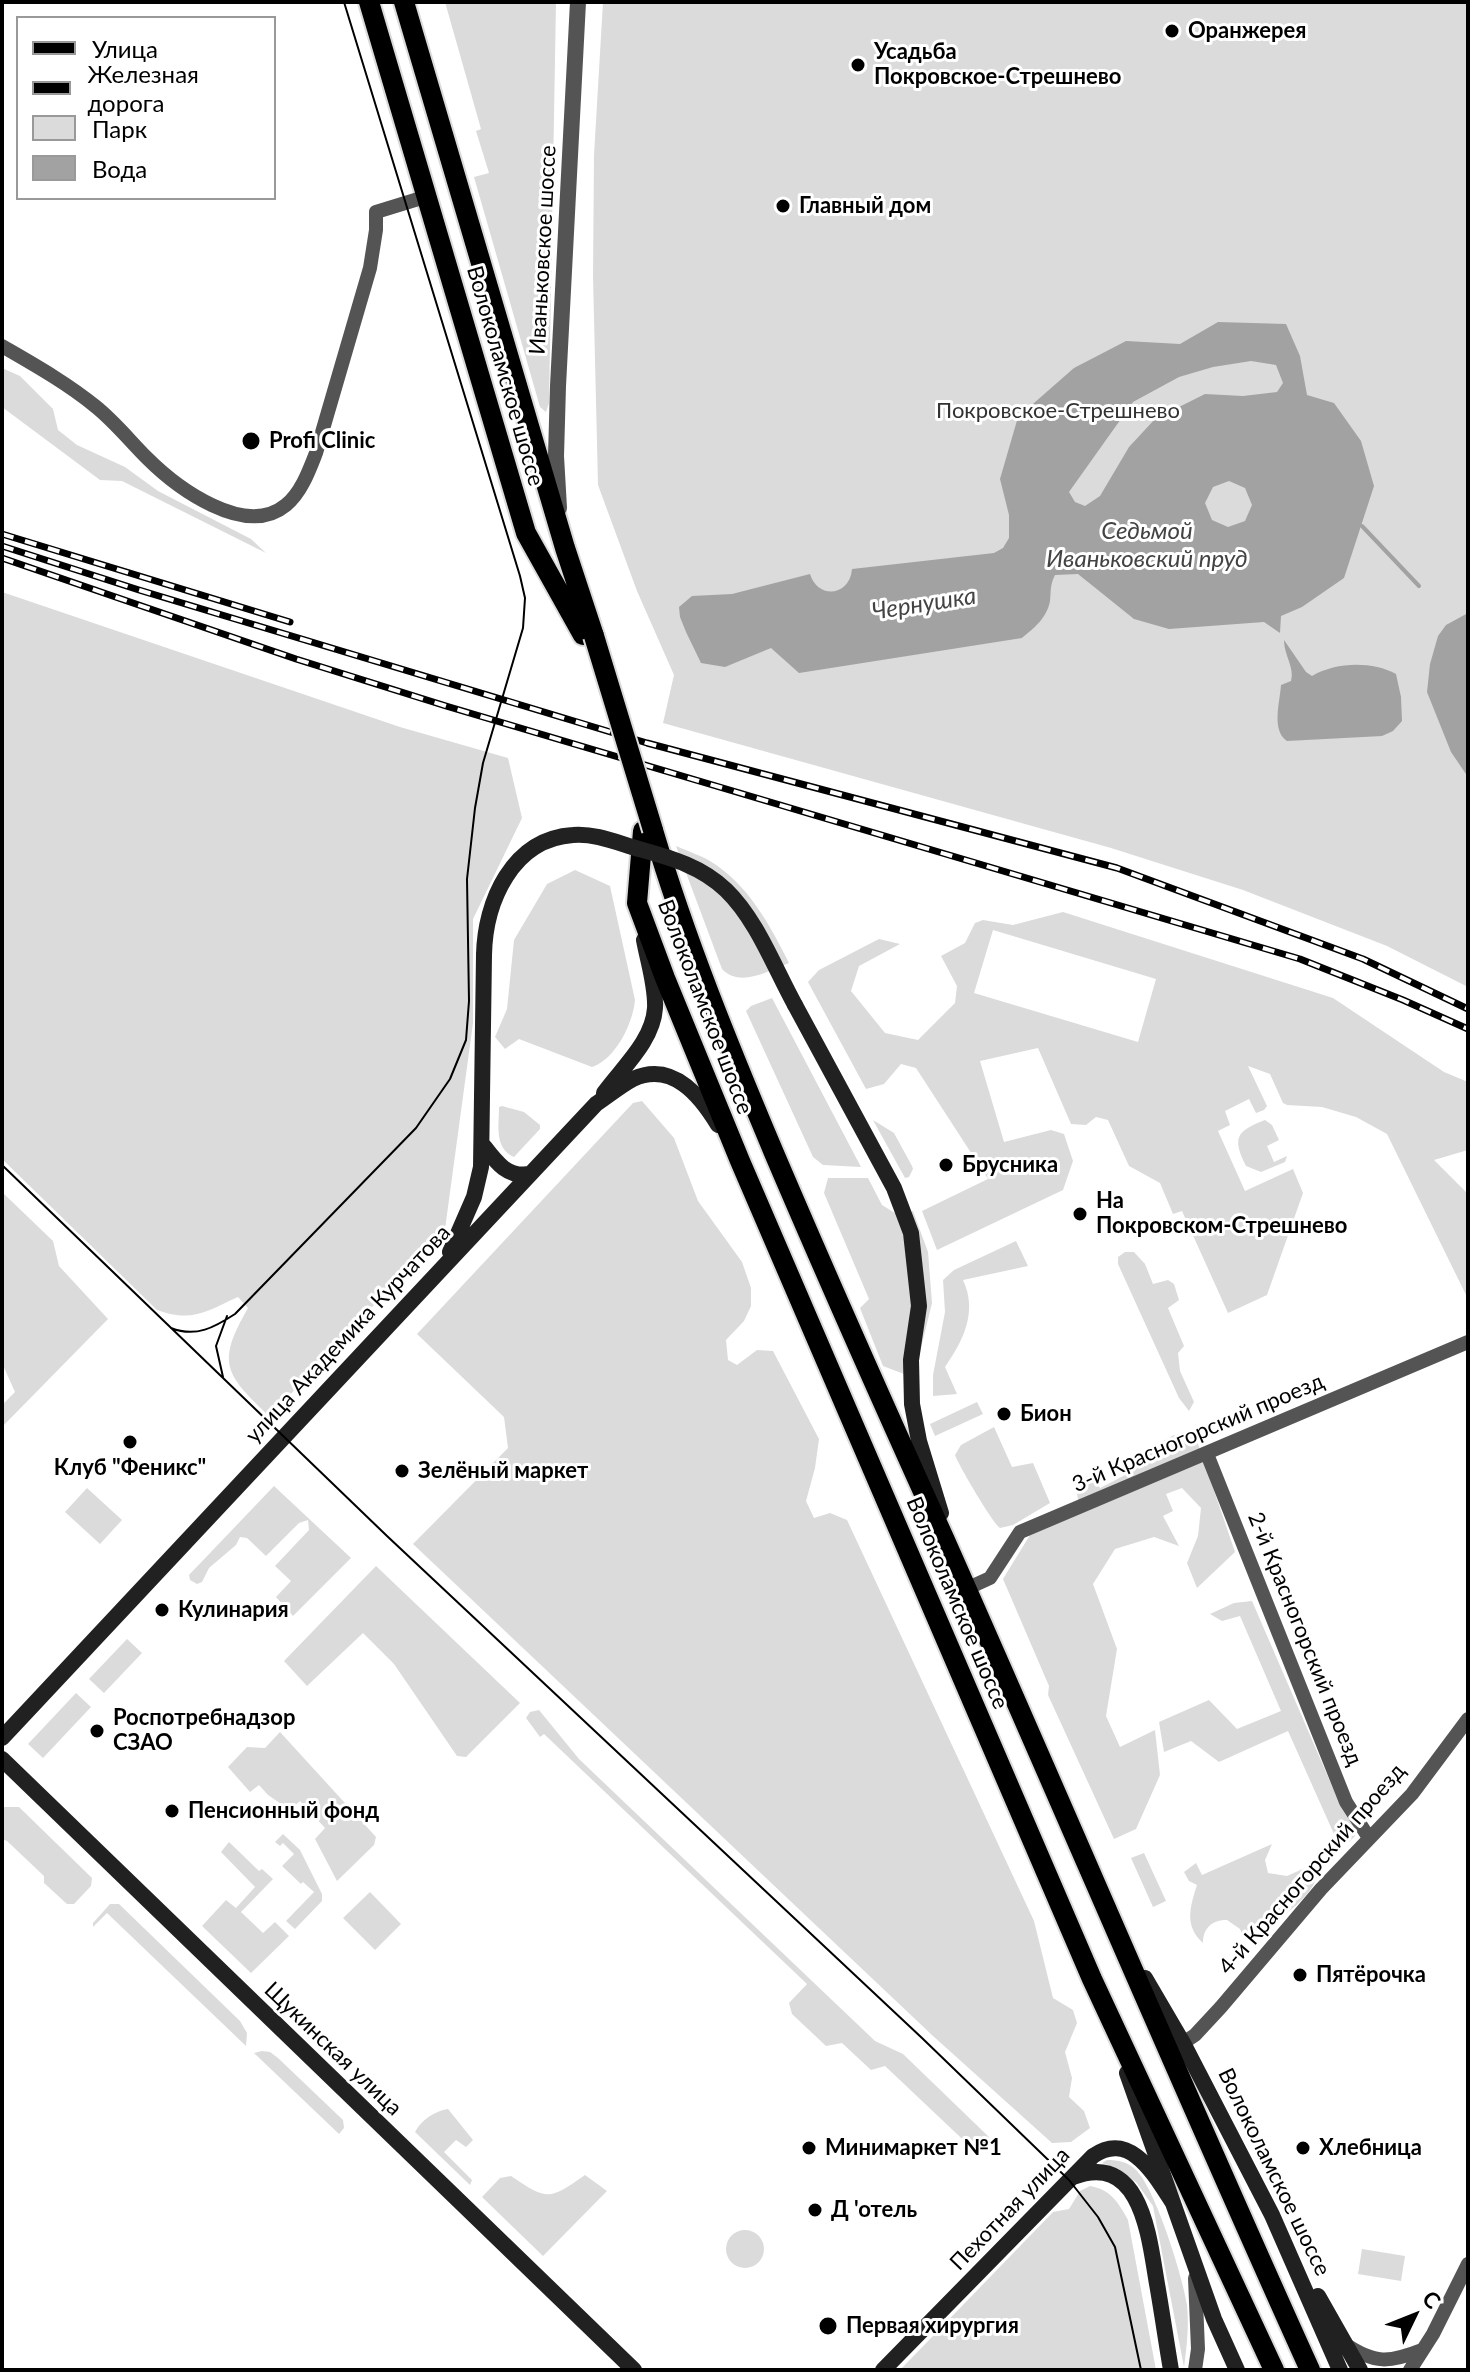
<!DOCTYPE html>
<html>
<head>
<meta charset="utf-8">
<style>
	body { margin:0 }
	#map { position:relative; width:1470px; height:2372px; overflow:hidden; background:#fff; font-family:Lato,sans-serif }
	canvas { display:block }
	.frame { position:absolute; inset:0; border:4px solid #000; pointer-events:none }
	.legend { position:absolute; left:16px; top:16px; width:260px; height:184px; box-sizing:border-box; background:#fff; border:2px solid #999; margin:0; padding:10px 14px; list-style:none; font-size:24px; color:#000 }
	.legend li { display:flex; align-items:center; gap:16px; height:40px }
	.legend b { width:40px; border:2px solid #999 }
	.north { position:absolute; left:1374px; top:2276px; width:80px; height:80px; -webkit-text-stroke:6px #fff; paint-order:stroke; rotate:47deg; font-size:22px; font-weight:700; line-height:32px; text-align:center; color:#000 }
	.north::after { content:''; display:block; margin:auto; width:28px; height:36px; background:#000; clip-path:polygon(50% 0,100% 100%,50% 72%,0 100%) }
</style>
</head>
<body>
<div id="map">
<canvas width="1470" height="2372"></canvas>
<div class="frame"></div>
<ul class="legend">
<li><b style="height:10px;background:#000"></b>Улица</li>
<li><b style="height:10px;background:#000"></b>Железная дорога</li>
<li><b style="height:22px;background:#dbdbdb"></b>Парк</li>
<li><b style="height:22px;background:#a2a2a2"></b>Вода</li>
</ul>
<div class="north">С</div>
</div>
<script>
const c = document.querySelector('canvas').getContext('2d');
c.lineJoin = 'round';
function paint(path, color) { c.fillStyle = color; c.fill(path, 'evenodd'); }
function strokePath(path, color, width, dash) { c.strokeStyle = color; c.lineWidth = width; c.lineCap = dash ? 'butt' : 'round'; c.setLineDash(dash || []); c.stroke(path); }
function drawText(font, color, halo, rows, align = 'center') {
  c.font = font + ' Lato,sans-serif'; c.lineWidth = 6; c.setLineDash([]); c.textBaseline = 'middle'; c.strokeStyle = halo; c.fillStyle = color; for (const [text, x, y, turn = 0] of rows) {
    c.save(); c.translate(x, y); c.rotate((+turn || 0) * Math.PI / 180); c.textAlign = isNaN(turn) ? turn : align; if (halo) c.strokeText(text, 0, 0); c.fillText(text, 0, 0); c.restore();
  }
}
const green = new Path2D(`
	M 445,2 L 556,2 L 549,403 L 546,412 L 540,407 L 474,177 L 489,173 L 476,131 L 481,129 Z
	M 603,2 L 1468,2 L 1468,987 L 1387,946 L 1243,890 L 1111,848 L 663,723 L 674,675 L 637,591 L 598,485 L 593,276 L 594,155 Z
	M 2,368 L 20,376 L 53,409 L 58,430 L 77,445 L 125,467 L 158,491 L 251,539 L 266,553 L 122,481 L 100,480 L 2,407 Z
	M 2,592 L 400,727 L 508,758 L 522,818 L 473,919 L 473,1023 L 445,1229 L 273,1413 L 267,1414 C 224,1373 217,1362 248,1308 L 238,1297 C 207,1311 192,1323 157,1310 L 2,1159 Z
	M 676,846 C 687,851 700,855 710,861 C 748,884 770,925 789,963 C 768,971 740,988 722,969 Z
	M 575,870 L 610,886 L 635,1000 C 633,1023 616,1059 592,1067 L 519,1039 L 505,1049 L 495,1037 L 507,1009 L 514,940 L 547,884 Z
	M 1063,912 L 1333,998 L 1444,1072 L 1468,1082 L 1468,1150 L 1434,1160 L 1468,1194 L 1468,1299 L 1387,1134 L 1356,1117 L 1322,1107 L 1287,1105 L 1283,1103 L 1270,1074 L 1248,1066 L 1267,1106 L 1264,1110 L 1256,1113 L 1249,1099 L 1225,1111 L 1230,1125 L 1218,1131 L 1245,1191 L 1293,1169 L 1303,1193 L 1267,1295 L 1228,1313 L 1182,1211 L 1173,1214 L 1160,1183 L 1129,1166 L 1108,1120 L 1096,1117 L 1086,1125 L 1071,1124 L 1038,1048 L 980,1061 L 1004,1142 L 1051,1130 L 1064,1134 L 1073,1161 L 1063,1190 L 937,1250 L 922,1211 L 988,1179 L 916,1068 L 901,1064 L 884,1084 L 866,1089 L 808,982 L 819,970 L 879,939 L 900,944 L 859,966 L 851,991 L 885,1033 L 918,1040 L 955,1003 L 957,986 L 941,956 L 965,943 L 975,923 L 983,920 L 1013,925 ZM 993,930 L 1156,979 L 1138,1042 L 974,993 Z
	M 772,998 L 861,1167 L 823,1165 L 813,1157 L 746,1011 L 751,1006 Z
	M 642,1101 L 674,1138 L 698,1201 L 742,1262 L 751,1288 L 751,1306 L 744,1321 L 726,1340 L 728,1360 L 737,1365 L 757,1350 L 773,1351 L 819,1439 L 815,1468 L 806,1501 L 814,1518 L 830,1513 L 847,1520 L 1034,1921 L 1053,1998 L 1073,2010 L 1077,2023 L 1065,2052 L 1072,2078 L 1069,2097 L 1084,2111 L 1090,2128 L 1071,2142 L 1052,2143 L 933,2036 L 413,1544 L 508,1448 L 504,1417 L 417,1334 L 633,1103 Z
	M 502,1106 L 524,1112 L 540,1125 L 540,1129 L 514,1157 C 494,1148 499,1126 499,1107 Z
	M 873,1120 L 894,1133 L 912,1166 L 913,1169 L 909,1177 L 905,1178 Z
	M 1265,1120 L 1272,1125 L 1279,1140 L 1267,1146 L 1274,1162 L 1287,1156 L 1285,1162 L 1261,1172 L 1246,1166 C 1232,1138 1236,1131 1265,1120 Z
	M 828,1178 L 868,1178 L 882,1205 L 898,1215 L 913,1211 L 928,1252 L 932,1303 L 919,1356 L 904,1374 L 883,1366 L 860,1308 L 869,1299 L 824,1193 Z
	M 2,1192 L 53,1241 L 59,1266 L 108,1319 L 2,1427 L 2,1405 L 15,1392 L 2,1363 Z
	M 1016,1241 L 1028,1266 L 963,1280 C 978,1312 963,1341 945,1367 L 957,1394 L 933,1396 L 933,1375 L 945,1312 L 943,1280 L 954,1270 Z
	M 1125,1252 L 1134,1252 L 1145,1264 L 1153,1284 L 1168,1280 L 1174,1284 L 1179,1300 L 1168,1308 L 1184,1346 L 1178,1353 L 1180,1371 L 1194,1402 L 1189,1411 L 1179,1398 L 1118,1264 L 1118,1257 Z
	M 977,1402 L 983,1414 L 935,1436 L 930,1424 Z
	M 994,1427 L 1012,1467 L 1033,1463 L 1050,1503 L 1013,1525 L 1000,1528 C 992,1522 959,1466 955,1455 L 961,1445 Z
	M 1174,1435 L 1195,1435 L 1235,1552 L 1197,1588 L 1187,1563 L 1198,1536 L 1201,1508 L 1182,1488 L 1166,1494 L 1173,1511 L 1163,1516 L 1179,1546 L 1154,1537 L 1115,1549 L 1093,1584 L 1117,1649 L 1106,1716 L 1120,1747 L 1155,1730 L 1160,1775 L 1136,1829 L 1114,1839 L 1048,1695 L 1049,1686 L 1003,1579 L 1030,1535 L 1080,1513 L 1075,1480 L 1092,1475 L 1100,1488 L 1129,1473 L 1124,1463 Z
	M 274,1486 L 351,1558 L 293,1616 L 276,1597 L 291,1581 L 275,1566 L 309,1530 L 308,1520 L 299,1523 L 266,1556 L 247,1538 L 240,1537 L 236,1545 L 209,1568 L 202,1582 L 197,1584 L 190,1580 L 189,1575 Z
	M 87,1488 L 122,1520 L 100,1544 L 65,1512 Z
	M 376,1566 L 520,1703 L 466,1757 L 457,1756 L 394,1664 L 363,1633 L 307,1686 L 284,1661 Z
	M 1252,1601 L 1342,1809 L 1355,1830 L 1355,1836 L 1349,1842 L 1338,1843 L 1288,1731 L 1219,1762 L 1191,1741 L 1164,1752 L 1159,1722 L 1209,1700 L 1237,1729 L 1281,1711 L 1240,1616 L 1222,1621 L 1210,1614 L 1234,1603 Z
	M 127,1639 L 142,1653 L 104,1693 L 89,1679 Z
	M 76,1693 L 91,1707 L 43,1758 L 28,1744 Z
	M 539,1710 L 579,1759 L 875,2041 L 903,2054 L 989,2137 L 986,2146 L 976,2152 L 885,2066 L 871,2070 L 842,2043 L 826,2046 L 792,2014 L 789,2003 L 807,1984 L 544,1734 L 540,1737 L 526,1718 L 530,1712 Z
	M 280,1732 L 376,1837 L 374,1845 L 337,1881 L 315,1839 L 325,1828 L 300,1801 L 290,1810 L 268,1795 L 259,1785 L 250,1792 L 228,1767 L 247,1747 L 265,1748 Z
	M 2,1807 L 19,1807 L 92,1878 L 91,1886 L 74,1904 L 67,1904 L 44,1883 L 44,1876 L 7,1841 L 2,1839 Z
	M 283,1834 L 300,1850 L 322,1894 L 322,1901 L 295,1929 L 286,1921 L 314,1892 L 303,1882 L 301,1884 L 282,1866 L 294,1854 L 283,1843 L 280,1846 L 275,1842 Z
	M 229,1842 L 259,1871 L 262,1869 L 273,1879 L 241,1912 L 263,1933 L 275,1922 L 289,1936 L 251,1973 L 202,1926 L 226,1900 L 236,1908 L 255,1887 L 221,1852 Z
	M 1272,1844 L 1265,1860 L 1268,1873 L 1287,1876 L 1316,1863 C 1316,1868 1318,1872 1317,1876 C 1311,1901 1266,1930 1243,1936 L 1240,1929 L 1227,1920 C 1212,1920 1203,1928 1203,1943 C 1184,1926 1190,1907 1197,1885 L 1189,1881 L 1184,1872 L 1196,1863 L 1202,1875 Z
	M 1144,1853 L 1166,1901 L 1153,1907 L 1131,1858 Z
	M 370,1892 L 401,1924 L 375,1950 L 343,1918 Z
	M 110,1904 L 119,1904 L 240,2021 L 247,2033 L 246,2046 L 107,1913 L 93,1927 L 93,1923 Z
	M 262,2051 L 270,2052 L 278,2058 L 343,2120 L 344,2128 L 339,2134 L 254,2053 Z
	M 448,2109 L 473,2140 L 466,2147 L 456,2140 L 444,2152 L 472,2180 L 470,2185 L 415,2132 C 421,2120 435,2111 448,2109 Z
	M 1107,2160 C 1118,2160 1128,2162 1136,2170 C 1155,2188 1183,2277 1187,2305 C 1189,2326 1187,2346 1184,2367 L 1153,2206 L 1136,2182 L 1113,2167 L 1102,2163 Z
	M 585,2175 L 607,2191 L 543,2256 L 482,2197 L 500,2178 L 511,2176 C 548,2201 549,2200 585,2175 Z
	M 1090,2186 C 1110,2189 1119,2203 1128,2220 L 1156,2370 L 900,2370 L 1053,2212 L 1069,2209 L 1080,2191 Z
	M726 2249a19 19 0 1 1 38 0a19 19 0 1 1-38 0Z
	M 1362,2249 L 1405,2256 L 1401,2281 L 1358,2274 Z`);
const water = new Path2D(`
	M 1218,322 L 1286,324 L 1300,356 L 1307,395 L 1334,403 L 1361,441 L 1374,486 L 1344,578 L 1302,607 L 1281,616 L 1280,633 L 1264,622 L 1169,629 L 1134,619 L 1078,574 L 1055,575 C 1050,585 1051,590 1050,601 C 1047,618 1034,628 1022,638 L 799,673 L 771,648 L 725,667 L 701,663 L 686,632 L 680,617 L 679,607 L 692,596 L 732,594 L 810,574 C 818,600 850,596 852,569 L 994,553 L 1003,548 L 1009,538 L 1009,515 L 1000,479 L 1018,417 L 1074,368 L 1126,341 L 1180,344 ZM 1251,361 L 1276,365 L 1283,383 L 1277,392 L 1243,396 L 1205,394 L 1155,419 L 1129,447 L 1100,496 L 1085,506 L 1075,502 L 1069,492 L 1133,402 L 1179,377 L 1213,367 ZM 1229,481 L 1245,488 L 1252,505 L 1245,521 L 1228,527 L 1212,520 L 1205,503 L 1213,487 Z
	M 1468,613 L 1468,777 L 1451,752 L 1427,692 L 1430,664 L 1438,636 L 1446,625 Z
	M 1284,640 L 1306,672 L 1312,676 C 1336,662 1372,661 1396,674 L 1401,697 L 1402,721 L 1393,731 L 1382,736 L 1287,741 C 1271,730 1280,702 1281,685 L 1291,681 C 1295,668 1284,655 1284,640 Z`);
const stream = new Path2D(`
	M 1362,526 L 1419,586`);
const minor = new Path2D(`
	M 2,346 C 33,364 67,383 95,406 C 114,421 130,441 147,458 C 176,487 245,539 286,505 C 301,493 309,471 316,453 L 370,268 L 376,230 L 376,212 L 428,196
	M 1207,1454 L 1346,1802 L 1369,1838
	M 966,1589 L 990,1578 L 1020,1532 L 1468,1342
	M 1183,2043 L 1195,2035 L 1221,2007 L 1321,1889 L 1412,1794 L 1468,1719
	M 1345,2344 C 1375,2364 1389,2363 1422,2350
	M 1195,2370 L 1198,2349 L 1195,2278
	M 1410,2370 L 1433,2334 L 1468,2264`);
const tertiary = new Path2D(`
	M 559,508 L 556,456 L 558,386 L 578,2`);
const secondary = new Path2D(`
	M 795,1005 L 894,1188 L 911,1233 L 919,1306 L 911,1360 L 912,1404 L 919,1441 L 941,1513
	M 604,1093 C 622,1068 653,1041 655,1008 C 656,986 648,962 644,940
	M 483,1145 C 496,1162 507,1178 530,1174
	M 450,1252 L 474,1197 L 481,1167 L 484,955
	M 2,1738 L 596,1104 C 608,1096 620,1086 633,1079 C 672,1061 700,1095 718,1125
	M 2,1759 L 634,2370
	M 1145,1978 L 1183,2043 L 1272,2215 L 1340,2370
	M 1127,2073 L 1214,2319 L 1237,2370
	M 1073,2177 C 1142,2151 1149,2238 1157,2284 C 1162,2312 1166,2341 1171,2370
	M 1318,2296 L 1360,2370
	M 883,2370 L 1093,2156 C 1131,2130 1155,2176 1173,2203`);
const primary = new Path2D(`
	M 369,2 L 526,533 L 583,635
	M 404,2 L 565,548 L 594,636
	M 653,830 C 686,941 729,1046 774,1153 C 829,1282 886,1410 944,1538 C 1067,1815 1185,2094 1310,2370
	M 643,831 L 637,903 L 665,978 L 740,1161 L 1092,1979 L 1274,2370`);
const tram = new Path2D(`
	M 2,1165 L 387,1536 L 922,2038 L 1069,2180 L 1098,2217 L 1115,2247 L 1141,2370
	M 171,1328 C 196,1338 215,1327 235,1314 L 416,1128 L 450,1079 L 466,1040 L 469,1001 L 467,879 L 475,808 L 483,763 L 523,628 L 525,598 L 520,576 L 344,2
	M 223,1377 L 216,1346 L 227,1316`);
const rail = new Path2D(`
	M 2,534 L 290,622
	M 2,546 L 139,590 L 647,743 L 1117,868 L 1363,959 L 1468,1009
	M 2,558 L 296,659 L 446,706 L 1300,959 L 1403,1000 L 1468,1029`);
const secondaryBridge = new Path2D(`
	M 484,955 C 485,902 512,839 573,835 C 595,833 618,843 639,849 C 671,858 701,866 726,890 C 757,920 774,967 795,1005`);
const primaryBridge = new Path2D(`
	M 594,636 L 653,830`);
const markers = [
	[1172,31,8,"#000"],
	[858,65,8,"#000"],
	[783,206,8,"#000"],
	[251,441,10,"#000"],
	[946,1165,8,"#000"],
	[1080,1214,8,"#000"],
	[1004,1414,8,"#000"],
	[130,1442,8,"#000"],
	[402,1471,8,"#000"],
	[162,1610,8,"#000"],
	[97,1731,8,"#000"],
	[172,1811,8,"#000"],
	[1300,1975,8,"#000"],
	[809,2148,8,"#000"],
	[1303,2148,8,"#000"],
	[815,2210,8,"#000"],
	[828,2326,10,"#000"]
];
const poiNames = [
	["Оранжерея",1188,31],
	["Усадьба",874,52],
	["Покровское-Стрешнево",874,77],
	["Главный дом",799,206],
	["Profi Clinic",269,441],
	["Брусника",962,1165],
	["На",1096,1201],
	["Покровском-Стрешнево",1096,1226],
	["Бион",1020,1414],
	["Клуб \"Феникс\"",130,1468,"center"],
	["Зелёный маркет",418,1471],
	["Кулинария",178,1610],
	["Роспотребнадзор",113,1718],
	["СЗАО",113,1743],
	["Пенсионный фонд",188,1811],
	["Пятёрочка",1316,1975],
	["Минимаркет №1",825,2148],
	["Хлебница",1319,2148],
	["Д 'отель",831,2210],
	["Первая хирургия",846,2326]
];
const streetNames = [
	["Иваньковское шоссе",543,250,-87],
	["Волоколамское шоссе",505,376,74],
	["Волоколамское шоссе",705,1007,69],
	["улица Академика Курчатова",348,1334,-47],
	["3-й Красногорский проезд",1198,1433,-23],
	["Волоколамское шоссе",957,1603,67],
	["2-й Красногорский проезд",1305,1639,68],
	["4-й Красногорский проезд",1312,1869,-49],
	["Щукинская улица",333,2049,44],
	["Волоколамское шоссе",1274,2172,64],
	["Пехотная улица",1010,2209,-46]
];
const parkNames = [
	["Покровское-Стрешнево",1058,411]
];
const waterNames = [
	["Седьмой",1147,531],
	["Иваньковский пруд",1147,559],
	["Чернушка",924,604,-9]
];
paint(green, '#dbdbdb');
paint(water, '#a2a2a2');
strokePath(stream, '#a2a2a2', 4);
strokePath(primary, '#dbdbdb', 24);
strokePath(minor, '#545454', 14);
strokePath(tertiary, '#545454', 16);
strokePath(secondary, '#212121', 16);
strokePath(primary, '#000', 20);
strokePath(tram, '#000', 2);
strokePath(rail, '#000', 7);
strokePath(rail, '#fff', 4, [12]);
strokePath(primaryBridge, '#dbdbdb', 24, []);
strokePath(secondaryBridge, '#212121', 16);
strokePath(primaryBridge, '#000', 20);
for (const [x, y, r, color] of markers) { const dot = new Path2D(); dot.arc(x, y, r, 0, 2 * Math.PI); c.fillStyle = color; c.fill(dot); strokePath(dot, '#fff', 3); }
drawText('bold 22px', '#000', '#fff', poiNames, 'left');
drawText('22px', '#000', '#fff', streetNames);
drawText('22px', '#323232', '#fff', parkNames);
drawText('italic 24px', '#434343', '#fff', waterNames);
</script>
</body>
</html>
